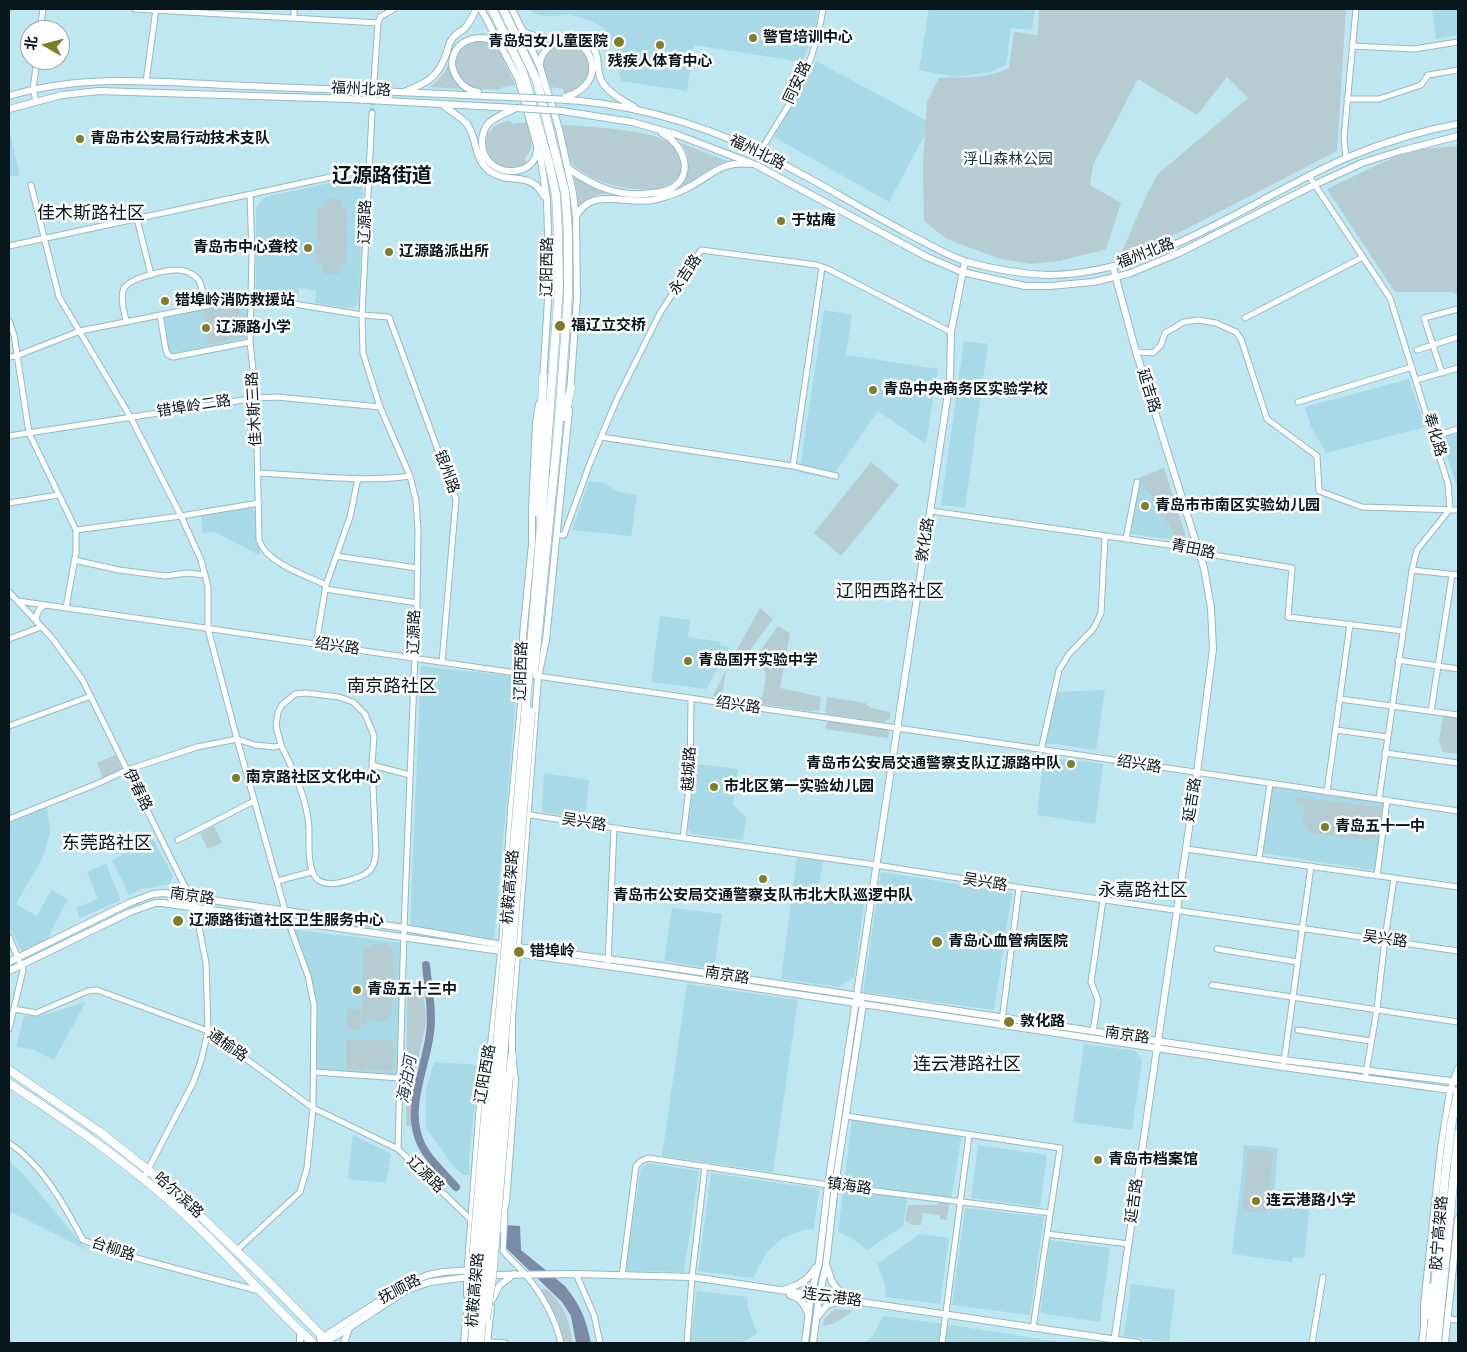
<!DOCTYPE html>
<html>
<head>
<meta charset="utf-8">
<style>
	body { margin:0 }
	#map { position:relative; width:1467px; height:1352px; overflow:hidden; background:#bee7f2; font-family:Poppins,"Noto Sans SC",sans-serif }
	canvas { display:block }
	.frame { position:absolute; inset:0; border:10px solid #07161a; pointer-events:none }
	.north { position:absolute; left:20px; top:20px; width:50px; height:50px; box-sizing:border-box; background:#fff; border:1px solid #9ca2a3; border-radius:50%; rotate:278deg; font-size:14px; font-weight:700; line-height:20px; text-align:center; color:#07161a }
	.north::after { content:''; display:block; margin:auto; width:18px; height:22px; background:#7f7e26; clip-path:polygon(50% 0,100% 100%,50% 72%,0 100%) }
</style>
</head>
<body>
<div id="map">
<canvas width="1467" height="1352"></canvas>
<div class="frame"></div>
<div class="north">北</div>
</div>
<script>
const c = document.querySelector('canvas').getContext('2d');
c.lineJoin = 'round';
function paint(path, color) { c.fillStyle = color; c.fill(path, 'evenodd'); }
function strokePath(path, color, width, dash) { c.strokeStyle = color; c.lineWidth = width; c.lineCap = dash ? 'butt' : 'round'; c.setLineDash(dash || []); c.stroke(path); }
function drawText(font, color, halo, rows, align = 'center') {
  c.font = font + ' Poppins,"Noto Sans SC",sans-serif'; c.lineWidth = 5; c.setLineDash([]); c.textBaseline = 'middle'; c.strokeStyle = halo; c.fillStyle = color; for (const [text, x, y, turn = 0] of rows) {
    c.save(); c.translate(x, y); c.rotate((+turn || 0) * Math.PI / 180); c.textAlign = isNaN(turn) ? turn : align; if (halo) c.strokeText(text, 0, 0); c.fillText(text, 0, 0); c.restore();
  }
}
const built = new Path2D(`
	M 529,9 L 818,9 L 815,30 L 802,62 L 694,45 L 687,91 L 621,81 L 615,49 L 610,36 L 602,27 L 593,22 L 579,17 L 570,15 L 545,16 L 536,14 Z
	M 929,9 L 1035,9 L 1032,30 L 1011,28 L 1006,65 L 990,72 L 957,77 L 919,70 Z
	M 1432,9 L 1458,9 L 1458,35 L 1436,39 Z
	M 816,61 L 931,123 L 889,202 L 774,137 Z
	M 9,130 L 20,175 L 9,177 Z
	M 352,178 L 359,180 L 363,184 L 359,302 L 355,307 L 345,308 L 315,303 L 316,291 L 299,288 L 297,299 L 256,292 L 256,208 L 261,201 L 265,197 Z
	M 236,302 L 241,303 L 248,311 L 246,339 L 174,353 L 170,352 L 167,347 L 164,316 Z
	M 824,310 L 852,315 L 846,355 L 938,369 L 926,444 L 878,411 L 831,478 L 799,473 Z
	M 964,341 L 988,344 L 965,508 L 941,505 Z
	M 1409,379 L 1425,427 L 1326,453 L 1311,427 L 1305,407 Z
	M 1458,432 L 1458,490 L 1441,437 Z
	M 1139,478 L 1178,540 L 1131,534 Z
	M 589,481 L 604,483 L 619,492 L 637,495 L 631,536 L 572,530 Z
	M 251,508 L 255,512 L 256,540 L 260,552 L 259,555 L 215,532 L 203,533 L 201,516 Z
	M 660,616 L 690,620 L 688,637 L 721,642 L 720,645 L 730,647 L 706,689 L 651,682 Z
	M 421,666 L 518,677 L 494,940 L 410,927 Z
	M 1105,690 L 1096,750 L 1046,743 L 1056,692 Z
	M 1047,757 L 1103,764 L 1095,824 L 1037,815 L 1043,762 Z
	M 696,764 L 738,769 L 733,805 L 746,817 L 743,840 L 692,834 L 688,829 Z
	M 544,773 L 589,780 L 585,819 L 542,812 Z
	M 1272,784 L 1387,800 L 1378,871 L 1263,853 Z
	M 47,808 L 50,831 L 44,855 L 16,904 L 37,916 L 51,890 L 68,899 L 47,940 L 23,952 L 19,947 L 9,926 L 9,823 Z
	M 153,839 L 173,876 L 170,884 L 142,889 L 129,895 L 112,860 Z
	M 797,858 L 823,861 L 817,899 L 864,904 L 854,977 L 839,987 L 781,979 Z
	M 106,864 L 121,900 L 80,918 L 76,908 L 98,899 L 87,872 Z
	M 881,872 L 1012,893 L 994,1010 L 863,992 Z
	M 672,908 L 722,914 L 714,969 L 664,961 Z
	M 290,929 L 403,943 L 400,1078 L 314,1072 L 314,1005 L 308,976 Z
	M 687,984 L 798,1000 L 773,1172 L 662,1156 Z
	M 86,1002 L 54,1060 L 32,1049 L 16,1047 L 24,1016 L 40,1016 Z
	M 1084,1044 L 1136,1051 L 1142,1060 L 1132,1130 L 1073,1122 Z
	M 434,1062 L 479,1065 L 469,1157 L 469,1175 L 463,1175 L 454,1167 L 426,1128 L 426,1090 Z
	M 852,1118 L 962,1134 L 951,1201 L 908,1195 L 903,1226 L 867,1250 L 852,1238 L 838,1232 Z
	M 353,1135 L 391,1154 L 386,1183 L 348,1179 Z
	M 978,1145 L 1047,1155 L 1040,1207 L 971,1198 Z
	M 1244,1145 L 1278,1148 L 1273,1206 L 1309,1210 L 1304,1258 L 1293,1257 L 1292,1262 L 1232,1254 L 1243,1163 L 1242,1161 Z
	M 9,1161 L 24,1175 L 87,1250 L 9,1211 Z
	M 647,1163 L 699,1171 L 684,1272 L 625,1271 L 641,1168 Z
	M 711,1173 L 819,1189 L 814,1229 L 804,1230 L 783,1238 L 767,1252 L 753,1278 L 698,1271 Z
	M 965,1208 L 1044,1217 L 1030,1315 L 952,1305 Z
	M 920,1234 L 949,1238 L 940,1304 L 886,1297 L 885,1284 L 877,1264 Z
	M 1050,1240 L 1110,1248 L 1100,1322 L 1040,1313 Z
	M 1131,1284 L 1175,1290 L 1169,1342 L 1124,1336 Z
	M 697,1291 L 747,1297 L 748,1308 L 757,1333 L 742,1343 L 690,1343 Z
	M 883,1316 L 944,1324 L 1066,1343 L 865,1343 L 874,1334 Z`);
const green = new Path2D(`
	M 1039,9 L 1346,9 L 1337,151 L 1122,262 L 1120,256 L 1148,192 L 1158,174 L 1248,98 L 1227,77 L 1197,115 L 1138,79 L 1093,165 L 1090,185 L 1121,203 L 1106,249 L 1060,261 L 1031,264 L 1000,259 L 947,239 L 924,221 L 923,163 L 927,102 L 939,78 C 966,76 983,80 1009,68 L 1014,32 L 1038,35 Z
	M 483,39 L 492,42 L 498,48 L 515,85 L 503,87 L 499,90 C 491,89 479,90 471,86 C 458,80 451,62 461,49 C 467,43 475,41 483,39 Z
	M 565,43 C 587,44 588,57 590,75 L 575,91 L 564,93 L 563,89 L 551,87 C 541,62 535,54 565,43 Z
	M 450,60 C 451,71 452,80 461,89 L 430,87 C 440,79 446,72 450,60 Z
	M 506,121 L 511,121 L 512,124 L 527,122 C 530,136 536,149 524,159 L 527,163 C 523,164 519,167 515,167 C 493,172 481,150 488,131 L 490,132 L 494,126 Z
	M 562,125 C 586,126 652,130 670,143 C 676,147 681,155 682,162 C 684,171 677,180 670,184 C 647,198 581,183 569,158 C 564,149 564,135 562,125 Z
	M 681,143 L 727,161 C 706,168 692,185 670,190 C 684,175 697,165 681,143 Z
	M 1458,146 L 1458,295 L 1452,292 L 1395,292 L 1327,189 L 1392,158 L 1422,149 Z
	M 574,174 L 610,193 C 598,194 587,197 579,207 Z
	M 324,199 L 341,199 L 341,208 L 347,209 L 346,265 L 340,265 L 340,274 L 323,274 L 323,265 L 316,264 L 317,208 L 324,208 Z
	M 238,306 L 244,337 L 208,344 L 203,312 Z
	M 871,462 L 899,485 L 841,556 L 814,533 Z
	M 1164,468 L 1186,536 L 1178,540 L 1139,478 Z
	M 760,608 L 773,619 L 748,653 L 755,658 L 778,626 L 790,633 L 780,688 L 821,697 L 819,710 L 810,711 L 717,698 L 713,695 L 726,670 L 722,695 L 757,700 L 763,696 L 766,673 L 760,664 L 729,663 Z
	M 827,697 L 865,703 L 871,708 L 890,712 L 890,719 L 883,722 L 825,714 Z
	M 1443,716 L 1458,718 L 1458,754 L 1443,752 L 1439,741 Z
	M 828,721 L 884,728 L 889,732 L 888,738 L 825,729 Z
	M 115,755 L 122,769 L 103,778 L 97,763 Z
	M 1296,797 L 1384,808 L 1381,832 L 1372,839 L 1366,840 L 1312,833 L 1308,830 L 1302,818 L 1306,805 L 1296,804 Z
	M 214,826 L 222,842 L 208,849 L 200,833 Z
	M 374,944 C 382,943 390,944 394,953 L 392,1013 C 386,1023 376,1024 367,1017 L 367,1024 L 362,1024 L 364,947 L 368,948 Z
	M 422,981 L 426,1018 L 425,1028 L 411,1087 L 411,1126 L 406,1126 L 407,991 L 411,985 L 417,985 Z
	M 347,1009 L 361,1009 L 361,1029 L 347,1029 Z
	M 346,1040 L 393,1040 L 393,1071 L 346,1069 Z
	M 1248,1149 L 1273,1151 L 1267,1213 L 1242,1210 Z
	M 940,1202 L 949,1203 L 947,1220 L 940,1219 L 940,1215 L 923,1213 L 921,1225 L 912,1225 L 905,1220 L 908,1205 L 935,1205 Z
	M 539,1289 L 546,1289 C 566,1307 568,1318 573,1343 L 564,1343 L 558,1320 Z
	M 835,1309 L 853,1310 C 844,1317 835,1325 823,1326 L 824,1319 Z`);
const water = new Path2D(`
	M 506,1225 L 520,1226 L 521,1250 L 565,1286 C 581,1306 586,1319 591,1343 L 576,1343 L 571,1316 L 562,1302 L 505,1247 Z`);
const river = new Path2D(`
	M 426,965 C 428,987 433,1011 430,1033 C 426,1067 406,1105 419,1139 C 425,1157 444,1173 456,1187`);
const minorTunnel = new Path2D(`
	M 372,113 L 374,81`);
const minor = new Path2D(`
	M 135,9 L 378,23
	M 294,18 L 294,9
	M 40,30 L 43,9
	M 1352,46 L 1414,49 L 1458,42
	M 374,81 L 378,23 L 380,17 L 394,9
	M 146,82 L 156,9
	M 1347,99 L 1379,99 L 1421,85 L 1428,75 L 1458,70
	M 36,101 L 33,89 L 37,60
	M 372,113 L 362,315 L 363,353 L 380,407 L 410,476 L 416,501 L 418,530 L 417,603 L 404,928 L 398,1149 L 471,1220
	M 760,152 C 771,133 783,115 794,96 C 809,69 818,39 823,9
	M 1346,158 L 1344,137 L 1356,9
	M 1309,176 L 1390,298 L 1448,484 L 1450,509 L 1417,550 L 1412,570 L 1379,799
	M 31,185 L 59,297 L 131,418 L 181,516 L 201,560 L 208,587 L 208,629 L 237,739 L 288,921 L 308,976 L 314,1005 L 313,1108 L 307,1168 L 300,1192 L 236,1251
	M 250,195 L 252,254 L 250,342 L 256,398 L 259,540 C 266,563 305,575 326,585
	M 137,219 L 151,275
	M 9,246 L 368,169
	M 160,315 L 166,351 L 168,355 L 173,357 L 250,342
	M 1245,318 L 1363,257
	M 9,321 L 14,335 L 29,433 L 76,530 L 76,552 L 66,608
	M 126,322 C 125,313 120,301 123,291 C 126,278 165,270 178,270 C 184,270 191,273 196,277 C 203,283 203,297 205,306
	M 1417,350 L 1458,337
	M 1136,352 L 1153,353 L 1161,345 L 1165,333 L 1184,322 L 1198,320 L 1216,323 L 1236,332 L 1241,339 L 1267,419 L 1317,456 L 1319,491 L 1362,507 L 1458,510
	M 9,357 L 16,356 L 80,331 L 251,297 L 362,315 L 389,317 L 456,499 L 442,662
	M 1442,373 L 1424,318 L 1458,309
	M 1416,380 L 1458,368
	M 1298,402 L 1412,367
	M 9,436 L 256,398 L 277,397 L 380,407
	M 1434,436 L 1458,429
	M 601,437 L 793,466 L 836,476
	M 793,466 L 822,267
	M 258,473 C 307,475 362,483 410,476
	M 9,503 L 58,495
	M 931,511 L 1197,549 L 1208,554 L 1292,568 L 1288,617 L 1403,631
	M 76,530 L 181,516 L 259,503
	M 557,535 L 564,535 L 590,463 L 617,399 L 660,313 L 701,250 L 817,265 L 828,269 L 951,332
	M 1126,539 L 1137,482
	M 336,556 L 417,568
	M 74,560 L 119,570 L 165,576 L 187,573 L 205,575
	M 1412,570 L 1458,575
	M 325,589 L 417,603
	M 9,592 L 52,638 L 82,679 L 195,907 L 206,963 L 208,1031 L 201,1061 L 193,1083 L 143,1179
	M 18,601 L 897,728 L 1458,811
	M 37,622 C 35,614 38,609 45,605
	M 9,639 L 41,627
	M 316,644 L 326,585 L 350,517 L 358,478
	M 1398,660 L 1458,669
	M 1340,699 L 1458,715
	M 1431,711 L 1452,575
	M 9,726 L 91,696
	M 1336,730 L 1387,737
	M 1041,750 L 1059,670 L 1069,654 L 1094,628 L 1101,613 L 1105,536
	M 1385,753 L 1458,763
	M 372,765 L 410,775
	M 1327,792 L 1350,624
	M 524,814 L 614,828 L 876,865 L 1022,888 L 1458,951
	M 9,819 L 99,783 L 127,770 L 197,747 L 237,739 L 255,745 L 275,747 L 281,745 L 276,726 L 278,712 L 282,705 L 295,694 L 306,693 L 339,697 L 353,702 L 365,714 L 374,736 L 372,765 L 376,851 C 375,865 372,872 359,877 C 347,881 330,888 318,880 C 307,872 309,841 309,828 C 307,798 294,772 281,745
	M 683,838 L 690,780 L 691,699
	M 178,840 L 254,801
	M 1186,849 L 1458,887
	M 1259,859 L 1270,784
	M 1377,876 L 1387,800
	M 277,881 L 311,872
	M 9,937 L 23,970 L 9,1029
	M 1217,949 L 1298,962
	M 608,963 L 614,828
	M 1212,985 L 1458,1022
	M 14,1009 L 36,1013 L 88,991 L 97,990 L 208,1031 L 313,1108 L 398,1149
	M 1002,1021 L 1019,888
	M 1298,1030 L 1371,1041
	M 1093,1031 L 1098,1000 L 1091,982 L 1103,900
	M 1284,1062 L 1311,866
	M 314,1072 L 400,1078
	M 1365,1079 L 1377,1009 L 1385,939 L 1394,878
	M 846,1116 L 1060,1148 L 1033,1328
	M 9,1143 C 43,1165 64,1205 83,1240 L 114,1252 L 259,1291
	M 505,1215 L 503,1251 C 510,1259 518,1266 525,1274 C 542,1294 555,1318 561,1343
	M 1047,1234 L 1129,1244
	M 576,1274 L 594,1315 L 600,1343
	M 622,1276 L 636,1166 L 641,1161 L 648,1158 L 828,1185 L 1050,1213
	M 1449,1319 L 1458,1320
	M 492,1342 L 505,1343
	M 687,1343 L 692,1277 L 705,1166
	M 942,1343 L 969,1135
	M 1312,1343 L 1323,1277`);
const major = new Path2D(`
	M 481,9 L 518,78 L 541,160 L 547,201 L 548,233 L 549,283 L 543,381
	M 512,9 L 540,67 L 559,129 L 573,193 L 576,218 L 577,298 L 570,392
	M 524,32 C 531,35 538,38 546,38 C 559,38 571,32 583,40 C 604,52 594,64 601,80 C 608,93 622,100 634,107
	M 540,66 C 540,57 543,52 550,46 C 583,21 618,82 565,97
	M 406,91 C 425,84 438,77 445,57 C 448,51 448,44 452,39 C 455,34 460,32 464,29 C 470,23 473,16 476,9
	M 478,92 C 462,90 447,71 454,54 C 462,36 487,33 500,46
	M 9,96 C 86,72 167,83 247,86 C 334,89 422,93 509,97
	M 552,99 C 625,102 694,121 759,152 C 809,176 856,206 905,232 C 925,242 945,255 967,262 C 993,269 1021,274 1048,275 C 1154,275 1252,199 1346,158 C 1382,143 1420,131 1458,124
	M 443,105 C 450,111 461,117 467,124 C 478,139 473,160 491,172 C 511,185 530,170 544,196
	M 9,109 L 62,95 L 99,91 L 349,99 L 516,108
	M 514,109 C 506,113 494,117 488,124 C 484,128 482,137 482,142 C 482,179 536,180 537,149
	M 562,111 L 632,122 L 678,135 L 756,165 L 927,257 L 962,272 L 1025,286 L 1050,286 L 1093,282 L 1128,274 L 1179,253 L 1314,185 L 1362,163 L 1400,151 L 1458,136
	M 568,168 C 594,187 620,198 653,193 C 659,192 666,192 672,188 C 696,173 682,143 662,133
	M 576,217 C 590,186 627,205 653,200 C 666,197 678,194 689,187 C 712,175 721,161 749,164
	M 1113,267 L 1136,352 L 1204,568 L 1211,608 L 1213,649 L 1197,773 L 1114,1343
	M 9,962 L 129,903 L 153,894 L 164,893 L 404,928 L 502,945 L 660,966 L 1284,1060 L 1458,1082
	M 9,971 L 130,912 L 155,903 L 162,903 L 642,971 L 1283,1067 L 1458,1091
	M 490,1054 L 502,945 L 511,811 L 524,674 L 523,636 L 532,544 L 532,509 L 536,423 L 539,404
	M 499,1230 L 506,1202 L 513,1110 L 515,1080 L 512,1056 L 512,1019 L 538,677 L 546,640 L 569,410
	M 827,1267 L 832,1282 L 846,1300
	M 489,1275 L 576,1274 L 692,1277 L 1138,1343
	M 783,1290 C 797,1286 808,1281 815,1268
	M 467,1295 L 467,1277 L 481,1091 L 487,1068
	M 790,1295 C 799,1297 806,1305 808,1314
	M 492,1300 L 499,1286 L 514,1274
	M 818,1316 L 827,1305 L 840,1301
	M 1427,1316 L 1432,1286
	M 300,1331 L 300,1343
	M 320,1339 L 404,1285 L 428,1275 L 443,1272 L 472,1270
	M 321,1343 L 338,1335 L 407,1290 L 430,1282 L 469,1277
	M 344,1343 L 349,1328
	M 464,1343 L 467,1312
	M 487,1343 L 491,1307
	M 805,1343 L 811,1295 L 819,1263 L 828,1185 L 950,380 L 951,332 L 965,261
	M 813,1343 L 819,1297 L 826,1265 L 835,1185 L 863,1004 L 861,1001
	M 1422,1343 L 1424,1327 L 1424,1305 L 1441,1148 L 1450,1091 L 1458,1069
	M 1445,1343 L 1458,1219`);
const highway = new Path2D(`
	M 492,9 L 523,72 L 549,163 L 556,195 L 558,233 L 559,288 L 539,550
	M 503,9 L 537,81 L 565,192 L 568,231 L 568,296 L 558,432 L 546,551
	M 564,417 L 571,388
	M 538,513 L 543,377
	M 9,1070 L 100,1132 L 172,1189 L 267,1280 L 329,1343
	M 509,1076 L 512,1056
	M 9,1083 C 74,1126 139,1170 196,1225 C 236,1263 272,1306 313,1343
	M 486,1105 L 491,1050
	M 1430,1343 L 1445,1176
	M 1437,1343 L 1458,1133`);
const majorBridge = new Path2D(`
	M 509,97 L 552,99
	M 516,108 L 562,111`);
const highwayBridge = new Path2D(`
	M 534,671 L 546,551
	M 1445,1176 L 1452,1120 L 1458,1093
	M 470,1319 L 469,1308 L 486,1105
	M 486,1319 L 492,1277 L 509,1076
	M 472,1343 L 539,550
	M 480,1343 L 531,712`);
const markers = [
	[753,38,5,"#7f7e26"],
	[619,42,6,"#7f7e26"],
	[660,45,5,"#7f7e26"],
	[80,139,5,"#7f7e26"],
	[781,221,5,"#7f7e26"],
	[308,248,5,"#7f7e26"],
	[389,252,5,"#7f7e26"],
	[165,301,5,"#7f7e26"],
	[560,326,6,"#7f7e26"],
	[206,328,5,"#7f7e26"],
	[873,390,5,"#7f7e26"],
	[1145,506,5,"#7f7e26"],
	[688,661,5,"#7f7e26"],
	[1071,764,5,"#7f7e26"],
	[236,778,5,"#7f7e26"],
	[714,787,5,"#7f7e26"],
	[1325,827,5,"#7f7e26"],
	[763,879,5,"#7f7e26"],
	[178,921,6,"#7f7e26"],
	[937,942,6,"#7f7e26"],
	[519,952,6,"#7f7e26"],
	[357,990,5,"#7f7e26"],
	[1009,1022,6,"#7f7e26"],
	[1098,1160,5,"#7f7e26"],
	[1256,1201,5,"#7f7e26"]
];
const poiNames = [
	["警官培训中心",763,38],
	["青岛妇女儿童医院",608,42,"right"],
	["残疾人体育中心",660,62,"center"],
	["青岛市公安局行动技术支队",90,139],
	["于姑庵",791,221],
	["青岛市中心聋校",298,248,"right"],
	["辽源路派出所",399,252],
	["错埠岭消防救援站",175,301],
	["福辽立交桥",571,326],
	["辽源路小学",216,328],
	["青岛中央商务区实验学校",883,390],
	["青岛市市南区实验幼儿园",1155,506],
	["青岛国开实验中学",698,661],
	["青岛市公安局交通警察支队辽源路中队",1061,764,"right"],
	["南京路社区文化中心",246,778],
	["市北区第一实验幼儿园",724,787],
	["青岛五十一中",1335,827],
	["青岛市公安局交通警察支队市北大队巡逻中队",763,896,"center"],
	["辽源路街道社区卫生服务中心",189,921],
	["青岛心血管病医院",948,942],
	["错埠岭",530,952],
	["青岛五十三中",367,990],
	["敦化路",1020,1022],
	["青岛市档案馆",1108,1160],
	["连云港路小学",1266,1201]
];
const streetNames = [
	["同安路",798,83,-65],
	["福州北路",361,90,3],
	["福州北路",757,153,26],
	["辽源路",366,222,-88],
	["福州北路",1146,254,-21],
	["辽阳西路",548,267,-89],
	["永吉路",686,275,-56],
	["延吉路",1148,391,73],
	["错埠岭二路",194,407,-9],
	["佳木斯三路",255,409,-93],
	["奉化路",1434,435,73],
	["银州路",446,472,70],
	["敦化路",926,540,-81],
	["青田路",1193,550,12],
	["辽源路",415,632,-88],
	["绍兴路",337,647,8],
	["辽阳西路",522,671,-88],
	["绍兴路",738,706,8],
	["绍兴路",1139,765,9],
	["越城路",690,769,-87],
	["伊春路",137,790,63],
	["延吉路",1193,800,-81],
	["吴兴路",584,823,9],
	["吴兴路",985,883,9],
	["杭鞍高架路",511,887,-85],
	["南京路",192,897,8],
	["吴兴路",1385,940,8],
	["南京路",727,976,9],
	["南京路",1127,1036,8],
	["通榆路",227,1046,35],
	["辽阳西路",486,1074,-80],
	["辽源路",425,1175,44],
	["镇海路",849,1187,8],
	["哈尔滨路",178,1196,42],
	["延吉路",1135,1201,-82],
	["胶宁高架路",1440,1233,-85],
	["台柳路",113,1250,18],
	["抚顺路",400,1290,-28],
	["杭鞍高架路",476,1290,-85],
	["连云港路",832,1298,8]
];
const parkNames = [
	["浮山森林公园",1008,160]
];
const waterNames = [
	["海泊河",408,1080,-80]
];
const quarterNames = [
	["佳木斯路社区",91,214],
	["辽阳西路社区",890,592],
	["南京路社区",392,687],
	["东莞路社区",107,844],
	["永嘉路社区",1143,891],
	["连云港路社区",967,1065]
];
const districtNames = [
	["辽源路街道",382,177]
];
paint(built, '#a8d9e6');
paint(green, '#b4ccd2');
paint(water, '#7b8ba5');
strokePath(river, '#7b8ba5', 8);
strokePath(minorTunnel, '#a3c8d2', 5, [5, 2.5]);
strokePath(minor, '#92b9c4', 7);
strokePath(major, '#92b9c4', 8);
strokePath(highway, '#92b9c4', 9);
strokePath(minor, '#fff', 5);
strokePath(major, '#fff', 6);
strokePath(highway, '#fff', 8);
strokePath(majorBridge, '#92b9c4', 8, []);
strokePath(highwayBridge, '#92b9c4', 9, []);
strokePath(majorBridge, '#fff', 6);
strokePath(highwayBridge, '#fff', 8);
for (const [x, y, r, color] of markers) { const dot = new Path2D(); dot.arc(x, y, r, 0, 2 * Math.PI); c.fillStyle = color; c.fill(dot); strokePath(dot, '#fff', 2); }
drawText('bold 15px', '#07161a', '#fff', poiNames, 'left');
drawText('15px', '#07161a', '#fff', streetNames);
drawText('15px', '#133840', '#fff', parkNames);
drawText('italic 16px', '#223a60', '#fff', waterNames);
drawText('18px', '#07161a', '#fff', quarterNames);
drawText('bold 20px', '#07161a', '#fff', districtNames);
</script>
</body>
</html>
